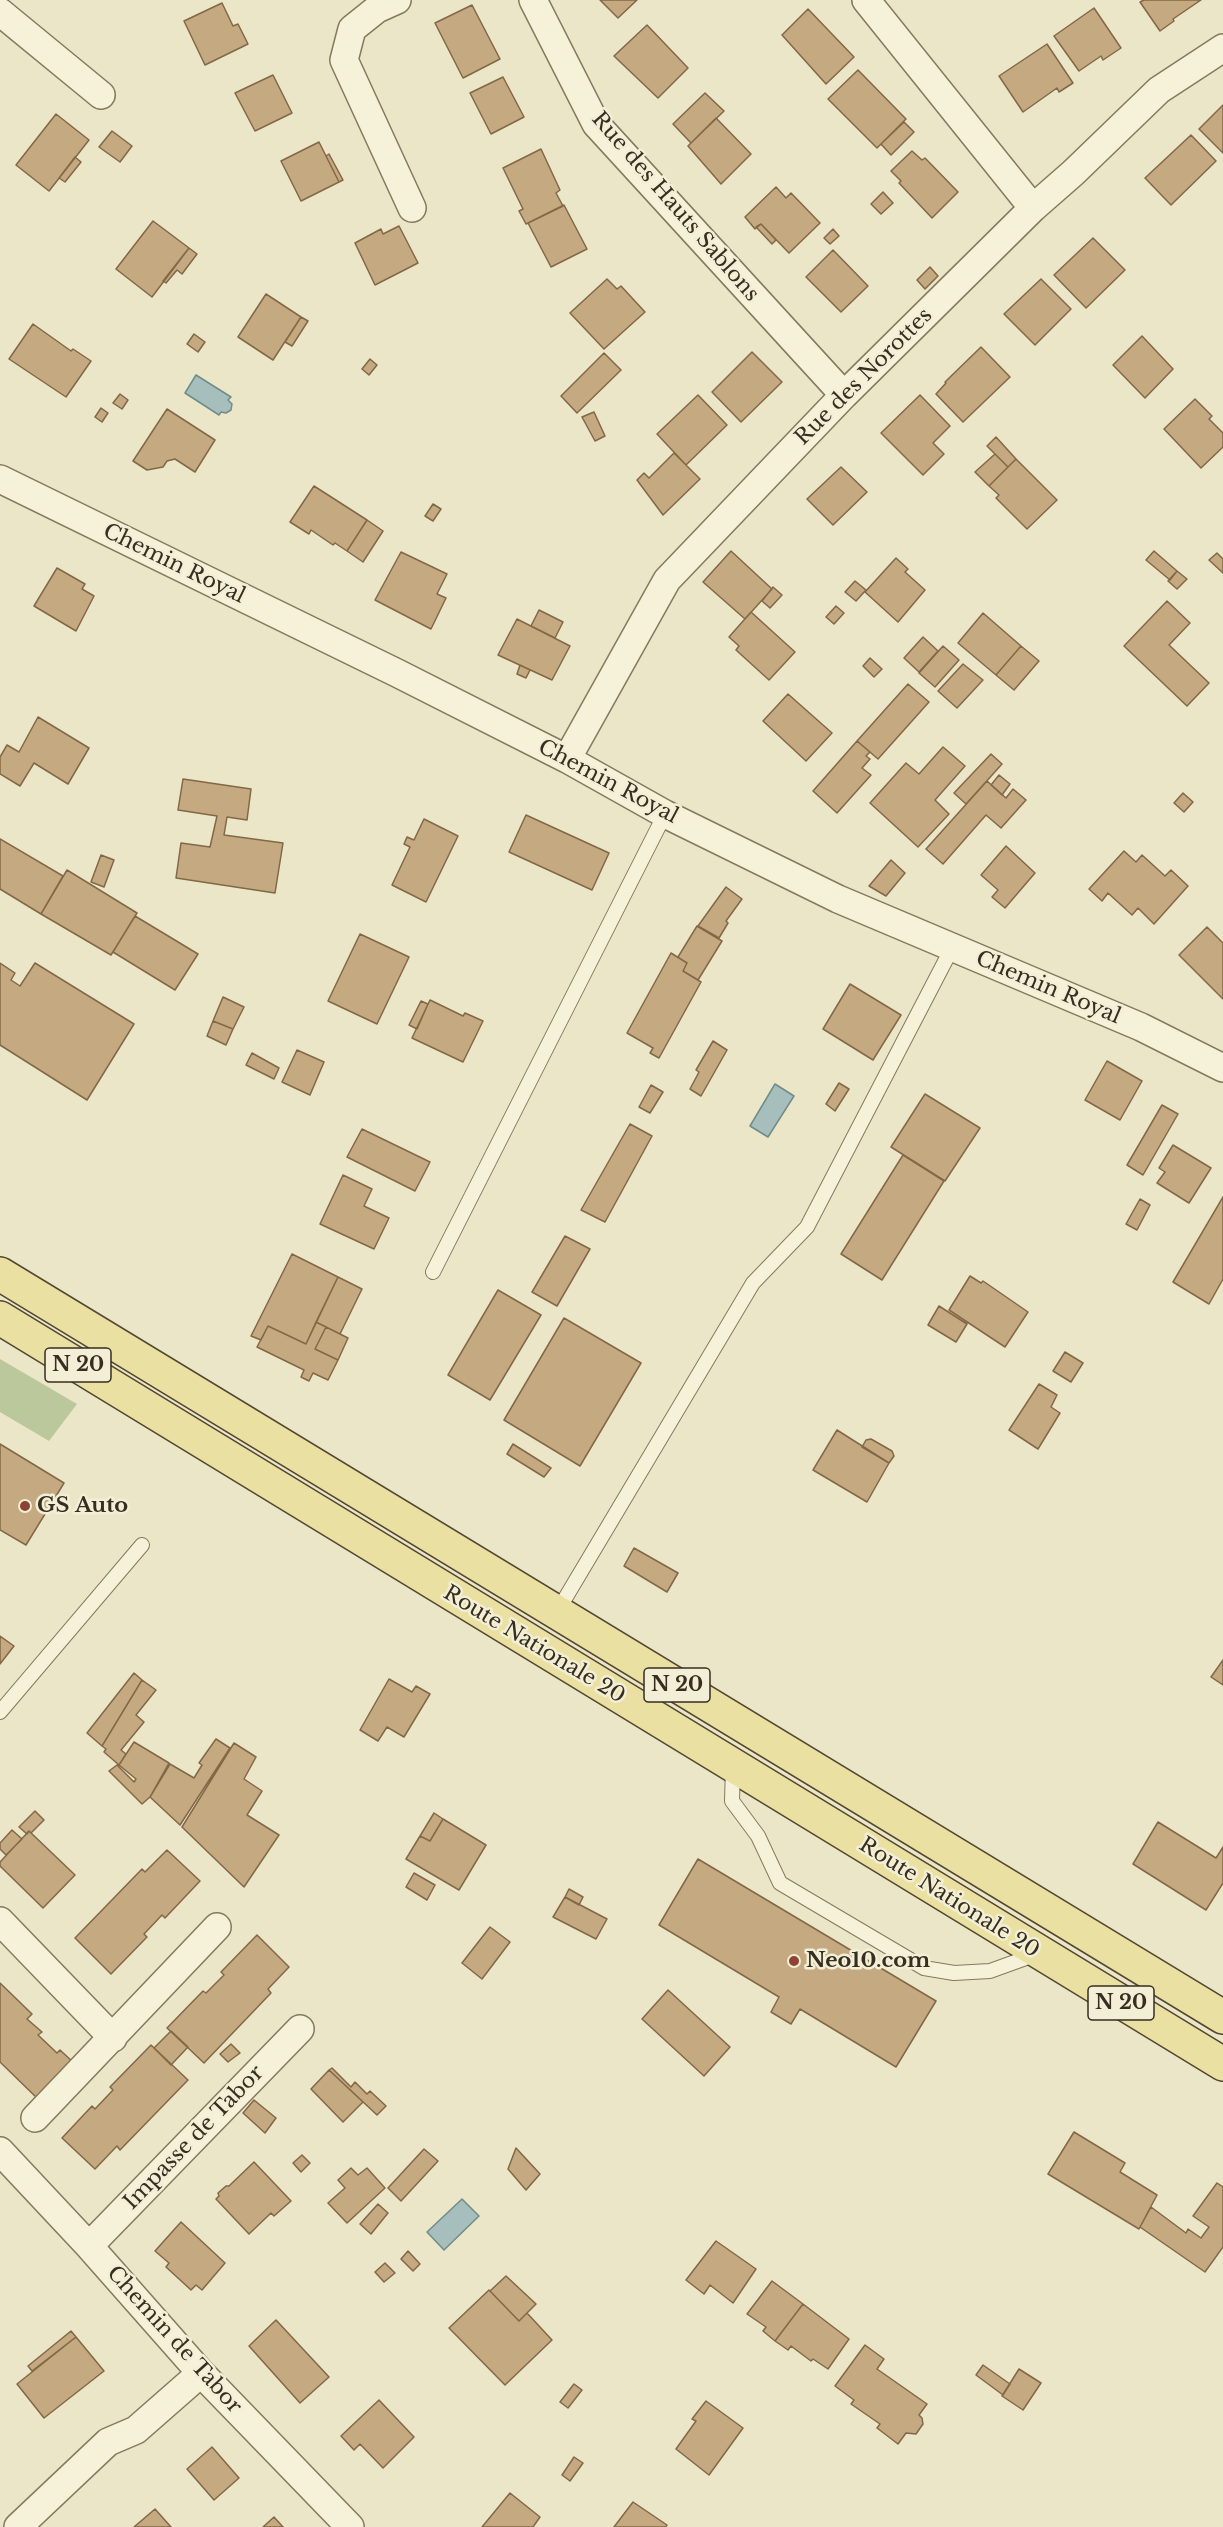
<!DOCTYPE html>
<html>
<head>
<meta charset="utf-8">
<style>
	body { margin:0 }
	canvas { display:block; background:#ebe6c7 }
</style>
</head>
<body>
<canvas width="1223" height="2527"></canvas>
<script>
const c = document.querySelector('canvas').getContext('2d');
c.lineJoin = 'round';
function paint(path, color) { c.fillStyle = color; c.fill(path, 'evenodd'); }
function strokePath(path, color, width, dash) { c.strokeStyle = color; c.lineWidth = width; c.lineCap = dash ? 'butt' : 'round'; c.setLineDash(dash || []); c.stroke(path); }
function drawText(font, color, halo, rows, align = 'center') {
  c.font = font + ' "Libre Baskerville",serif'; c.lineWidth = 5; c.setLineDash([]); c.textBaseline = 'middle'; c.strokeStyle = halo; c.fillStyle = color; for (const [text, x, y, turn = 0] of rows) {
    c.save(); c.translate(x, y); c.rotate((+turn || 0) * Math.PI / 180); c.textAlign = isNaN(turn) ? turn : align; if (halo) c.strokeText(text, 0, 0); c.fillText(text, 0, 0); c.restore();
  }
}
const green = new Path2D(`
	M 0,1359 L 77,1404 L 49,1441 L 0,1412 Z`);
const water = new Path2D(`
	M 196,375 L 231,397 L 228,400 L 232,404 L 231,410 L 226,413 L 221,412 L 219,415 L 185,393 Z
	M 775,1084 L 794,1096 L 768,1137 L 750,1126 Z
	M 462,2199 L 479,2216 L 444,2250 L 427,2232 Z`);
const building = new Path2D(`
	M 600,0 L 637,0 L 618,18 Z
	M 1144,0 L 1201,0 L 1173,19 L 1174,21 L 1160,31 L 1140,2 Z
	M 222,3 L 233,26 L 238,24 L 248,44 L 205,65 L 184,21 Z
	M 472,5 L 500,59 L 463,78 L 435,23 Z
	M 1094,8 L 1121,48 L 1103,60 L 1101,56 L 1079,71 L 1054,36 Z
	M 808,9 L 854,57 L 826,84 L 782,35 Z
	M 647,25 L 688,68 L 658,98 L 614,56 Z
	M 1047,44 L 1073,83 L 1059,92 L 1057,88 L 1023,112 L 999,76 Z
	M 858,70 L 906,119 L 877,148 L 828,99 Z
	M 273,75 L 292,113 L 255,131 L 235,93 Z
	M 503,77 L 524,117 L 491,134 L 470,93 Z
	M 705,93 L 724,111 L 691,143 L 673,124 Z
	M 1223,105 L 1223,153 L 1199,129 Z
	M 56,114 L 89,140 L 49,191 L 16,165 Z
	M 716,118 L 751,154 L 721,184 L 688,146 Z
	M 904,122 L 914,132 L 891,155 L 881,144 Z
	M 112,131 L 132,146 L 120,162 L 99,147 Z
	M 1191,135 L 1216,161 L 1171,205 L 1145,178 Z
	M 319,142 L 339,182 L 301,201 L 281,161 Z
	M 541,149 L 560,190 L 556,193 L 563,206 L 526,224 L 519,211 L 523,209 L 503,168 Z
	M 912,151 L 922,160 L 925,158 L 958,192 L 932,218 L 899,183 L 901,181 L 891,171 Z
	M 329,154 L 343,180 L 339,182 L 326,156 Z
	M 75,157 L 81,162 L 65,182 L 59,178 Z
	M 776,187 L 786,198 L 791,193 L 820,223 L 789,253 L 761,224 L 755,229 L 745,217 Z
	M 883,192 L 893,203 L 881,214 L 871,204 Z
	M 564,205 L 587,249 L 551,267 L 528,223 Z
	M 153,221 L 189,248 L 152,297 L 116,269 Z
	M 761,224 L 776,240 L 772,244 L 756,227 Z
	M 399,226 L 418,263 L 375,285 L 355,243 L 381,229 L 383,234 Z
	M 833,229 L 839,236 L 830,244 L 824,238 Z
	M 1093,238 L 1125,270 L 1086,308 L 1054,275 Z
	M 189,248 L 197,254 L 182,274 L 177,270 L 166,283 L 163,281 Z
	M 833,250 L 868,286 L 841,312 L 806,277 Z
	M 930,267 L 938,276 L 925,289 L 917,280 Z
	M 607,279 L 617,289 L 621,286 L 645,312 L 604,349 L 570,313 Z
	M 1041,279 L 1071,309 L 1035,345 L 1004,314 Z
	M 266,294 L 301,317 L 273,360 L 238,337 Z
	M 301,317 L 308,321 L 292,346 L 285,342 Z
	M 33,324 L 71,351 L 73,349 L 91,361 L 66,397 L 9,359 Z
	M 194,334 L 205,342 L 198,352 L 187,344 Z
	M 1142,336 L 1173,369 L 1145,398 L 1113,365 Z
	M 981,347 L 1010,377 L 963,422 L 936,394 L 946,383 L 945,382 Z
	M 752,352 L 782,382 L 741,422 L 712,392 Z
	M 604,353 L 621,370 L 577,413 L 561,396 Z
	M 370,359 L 377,365 L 369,375 L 362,369 Z
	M 120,394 L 128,400 L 122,409 L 113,403 Z
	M 698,395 L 727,425 L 686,465 L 657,434 Z
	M 920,395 L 950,426 L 933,443 L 944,454 L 923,475 L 881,433 Z
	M 1195,399 L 1212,416 L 1209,419 L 1223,433 L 1223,447 L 1201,468 L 1164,429 Z
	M 101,408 L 108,413 L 102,422 L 95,417 Z
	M 167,409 L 215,440 L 195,472 L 175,459 L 167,461 L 163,467 L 147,470 L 133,461 Z
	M 594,412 L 605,436 L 595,441 L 582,417 Z
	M 996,437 L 1016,459 L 1008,467 L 987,446 Z
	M 674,453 L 700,479 L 663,515 L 637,480 L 644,473 L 649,478 Z
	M 995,454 L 1008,467 L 989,486 L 975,472 Z
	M 1016,459 L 1057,500 L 1027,529 L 996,498 L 999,495 L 989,486 Z
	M 841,467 L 867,492 L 833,525 L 807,499 Z
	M 314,486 L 367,520 L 347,551 L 335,543 L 333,545 L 311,530 L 309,534 L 290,522 Z
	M 433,504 L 441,509 L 433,521 L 425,516 Z
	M 367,520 L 383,531 L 363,562 L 347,551 Z
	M 731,551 L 772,589 L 745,619 L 703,582 Z
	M 1154,551 L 1177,571 L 1170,580 L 1146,560 Z
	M 401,552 L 447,574 L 437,594 L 446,598 L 431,629 L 375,600 Z
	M 1217,553 L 1223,559 L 1223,573 L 1209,560 Z
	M 896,558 L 908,569 L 905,572 L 925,590 L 898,622 L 865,592 Z
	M 57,568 L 85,584 L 82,589 L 94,596 L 76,631 L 34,606 Z
	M 1177,571 L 1187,579 L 1177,589 L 1168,581 Z
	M 855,581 L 866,590 L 856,601 L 845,592 Z
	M 773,587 L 782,595 L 770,608 L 762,601 Z
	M 1167,601 L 1190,623 L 1169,645 L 1209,683 L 1187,706 L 1124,646 Z
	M 836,606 L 844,613 L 834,624 L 826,617 Z
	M 539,610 L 563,622 L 555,638 L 531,626 Z
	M 751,612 L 795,652 L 769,680 L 736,650 L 739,646 L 729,637 Z
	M 983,613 L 1021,646 L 996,675 L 958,643 Z
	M 517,619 L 570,646 L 552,680 L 498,655 Z
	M 923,637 L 938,651 L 919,672 L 904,658 Z
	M 943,646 L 959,660 L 935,687 L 919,673 Z
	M 1021,646 L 1039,661 L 1014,690 L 996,675 Z
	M 870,658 L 882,669 L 874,677 L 863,666 Z
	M 963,664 L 983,680 L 957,708 L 938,691 Z
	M 520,665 L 530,670 L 526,678 L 517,674 Z
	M 908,684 L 929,702 L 878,759 L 857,741 Z
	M 788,694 L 832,733 L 806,761 L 763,721 Z
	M 38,717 L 89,748 L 68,784 L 34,763 L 20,786 L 0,774 L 0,757 L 7,745 L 19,752 Z
	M 857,741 L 870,752 L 866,756 L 870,759 L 862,768 L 871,775 L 837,813 L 813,791 Z
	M 943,747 L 965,766 L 935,800 L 949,814 L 918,847 L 870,803 L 906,763 L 919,774 Z
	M 991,754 L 1002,764 L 966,804 L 954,793 Z
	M 999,775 L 1010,784 L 1002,795 L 991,785 Z
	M 183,779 L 251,789 L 247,820 L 227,817 L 224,835 L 283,843 L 275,893 L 176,878 L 181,843 L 210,847 L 217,816 L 178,810 Z
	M 987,781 L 1006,798 L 1013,789 L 1026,800 L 1001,828 L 986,815 L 943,864 L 926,849 Z
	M 1183,793 L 1193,802 L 1184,812 L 1174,803 Z
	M 526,815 L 609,853 L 592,890 L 509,852 Z
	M 424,819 L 458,836 L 426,902 L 392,885 L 410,847 L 404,844 L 407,837 L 414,840 Z
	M 0,839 L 63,876 L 41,914 L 0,889 Z
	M 1006,846 L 1035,873 L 1005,908 L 992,897 L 998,890 L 981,875 Z
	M 1124,851 L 1136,862 L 1142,855 L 1165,876 L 1171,870 L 1188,886 L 1154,924 L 1138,908 L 1132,915 L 1108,893 L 1102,901 L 1089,889 Z
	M 101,855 L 114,860 L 104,887 L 91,882 Z
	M 891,860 L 905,873 L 886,896 L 869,886 Z
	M 67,870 L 137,913 L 111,955 L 41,914 Z
	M 726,887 L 742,899 L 726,921 L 728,923 L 719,938 L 698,926 Z
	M 135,916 L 198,954 L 175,990 L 113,952 Z
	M 697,926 L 722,941 L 698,980 L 683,971 L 687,963 L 678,957 Z
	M 1207,927 L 1223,943 L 1223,999 L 1179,955 Z
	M 360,934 L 409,957 L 377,1024 L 328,1001 Z
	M 671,953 L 687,963 L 683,971 L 701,982 L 659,1058 L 650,1053 L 653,1048 L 627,1033 Z
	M 0,963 L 15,973 L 11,980 L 20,986 L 35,963 L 134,1024 L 87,1100 L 0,1045 Z
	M 850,984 L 901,1015 L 873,1060 L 823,1029 Z
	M 223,997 L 244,1007 L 233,1029 L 213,1021 Z
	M 430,1000 L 463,1016 L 465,1013 L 483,1021 L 463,1062 L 412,1038 Z
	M 421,1001 L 428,1004 L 417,1029 L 409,1025 Z
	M 213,1021 L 233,1029 L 226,1045 L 207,1036 Z
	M 713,1041 L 727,1050 L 701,1096 L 690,1089 L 699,1072 L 696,1070 Z
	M 297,1050 L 324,1062 L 310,1095 L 282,1082 Z
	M 252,1053 L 279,1068 L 274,1079 L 246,1065 Z
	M 1107,1061 L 1142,1081 L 1120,1120 L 1085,1100 Z
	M 839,1083 L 849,1089 L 835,1111 L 826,1104 Z
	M 651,1085 L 663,1092 L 650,1113 L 639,1107 Z
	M 925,1094 L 980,1128 L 945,1181 L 891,1147 Z
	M 1162,1105 L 1178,1114 L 1143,1175 L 1127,1165 Z
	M 630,1124 L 652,1136 L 605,1222 L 581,1210 Z
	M 362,1129 L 430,1162 L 415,1191 L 347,1157 Z
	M 1173,1145 L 1211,1168 L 1189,1203 L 1157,1183 L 1165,1172 L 1159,1168 Z
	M 903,1155 L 944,1181 L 882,1280 L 841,1254 Z
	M 343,1175 L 372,1189 L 364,1206 L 389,1218 L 374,1249 L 320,1224 Z
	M 1223,1197 L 1223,1279 L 1209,1304 L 1173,1282 Z
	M 1140,1199 L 1150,1205 L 1137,1230 L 1126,1224 Z
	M 565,1236 L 590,1249 L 557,1306 L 532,1292 Z
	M 292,1254 L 338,1277 L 306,1344 L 268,1326 L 261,1340 L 251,1336 Z
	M 970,1276 L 981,1283 L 983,1281 L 1028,1312 L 1005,1347 L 949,1310 Z
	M 338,1277 L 362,1289 L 340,1334 L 316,1322 Z
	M 498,1290 L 541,1315 L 490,1400 L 448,1375 Z
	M 939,1306 L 967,1324 L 956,1342 L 928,1325 Z
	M 564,1318 L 641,1363 L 580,1466 L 504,1420 Z
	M 316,1322 L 326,1327 L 315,1349 L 338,1360 L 328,1380 L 313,1373 L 309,1381 L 301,1377 L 304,1370 L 257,1347 L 268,1326 L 306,1344 Z
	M 326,1327 L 348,1338 L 338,1360 L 315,1349 Z
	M 1065,1352 L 1083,1363 L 1071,1382 L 1053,1371 Z
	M 1039,1384 L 1057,1395 L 1051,1407 L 1060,1413 L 1038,1449 L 1009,1430 Z
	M 837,1430 L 889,1463 L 867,1502 L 813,1470 Z
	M 871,1439 L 892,1451 L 894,1456 L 889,1463 L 862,1447 L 866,1440 Z
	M 0,1444 L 64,1483 L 26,1545 L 0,1530 Z
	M 513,1444 L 551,1468 L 544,1477 L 507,1454 Z
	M 634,1548 L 678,1573 L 667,1592 L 624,1566 Z
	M 0,1636 L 14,1646 L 0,1664 Z
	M 1223,1660 L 1223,1685 L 1211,1677 Z
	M 134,1673 L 142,1680 L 102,1746 L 87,1733 Z
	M 389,1679 L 412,1692 L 416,1686 L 430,1694 L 404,1737 L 387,1727 L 378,1741 L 360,1730 Z
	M 142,1680 L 156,1690 L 136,1715 L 144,1722 L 121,1750 L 126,1754 L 119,1765 L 104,1752 L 106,1749 L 102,1746 Z
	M 216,1739 L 230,1748 L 180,1825 L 150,1797 L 170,1764 L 194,1778 L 202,1765 L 199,1763 Z
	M 134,1742 L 169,1763 L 150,1797 L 142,1804 L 109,1771 L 117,1765 L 134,1782 L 136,1779 L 119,1765 Z
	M 234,1743 L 256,1757 L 244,1779 L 262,1791 L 247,1815 L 279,1835 L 244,1887 L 182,1827 Z
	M 35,1811 L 44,1820 L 31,1833 L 29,1831 L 27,1834 L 19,1827 Z
	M 434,1813 L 443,1819 L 430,1841 L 420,1836 Z
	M 443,1819 L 486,1845 L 459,1890 L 406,1859 L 420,1836 L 430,1841 Z
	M 1158,1822 L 1216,1858 L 1223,1847 L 1223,1883 L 1206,1910 L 1133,1864 Z
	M 12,1830 L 22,1839 L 6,1855 L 0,1849 L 0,1843 Z
	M 29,1831 L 75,1875 L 43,1908 L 0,1866 L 0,1862 Z
	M 167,1850 L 200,1881 L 165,1918 L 162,1915 L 144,1934 L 147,1937 L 111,1974 L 75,1938 L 142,1869 L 145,1872 Z
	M 698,1859 L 936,2001 L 896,2067 L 800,2009 L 791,2024 L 771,2012 L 779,1997 L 659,1925 Z
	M 414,1873 L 435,1885 L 427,1900 L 406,1887 Z
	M 569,1889 L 583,1897 L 579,1905 L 565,1897 Z
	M 565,1897 L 607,1919 L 596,1939 L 553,1917 Z
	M 490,1927 L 510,1942 L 482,1979 L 462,1963 Z
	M 257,1935 L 289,1967 L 268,1989 L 271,1993 L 204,2063 L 167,2028 L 203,1991 L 206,1993 L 224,1975 L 221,1972 Z
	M 0,1983 L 32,2014 L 27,2019 L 42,2032 L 38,2035 L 57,2053 L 60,2050 L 74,2063 L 39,2100 L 0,2062 Z
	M 668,1990 L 730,2047 L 704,2076 L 642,2019 Z
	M 171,2031 L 188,2047 L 171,2065 L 154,2048 Z
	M 231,2044 L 240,2053 L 228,2062 L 220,2054 Z
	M 151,2045 L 188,2080 L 120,2150 L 117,2146 L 95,2169 L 62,2138 L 92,2106 L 95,2109 L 113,2090 L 110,2087 Z
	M 332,2068 L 351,2087 L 355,2082 L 367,2094 L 370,2091 L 386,2106 L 377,2115 L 329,2070 Z
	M 329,2070 L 363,2102 L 343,2122 L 311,2089 Z
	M 254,2100 L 276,2118 L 265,2133 L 243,2113 Z
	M 1074,2132 L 1125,2163 L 1120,2172 L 1157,2195 L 1139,2229 L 1048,2174 Z
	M 516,2148 L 540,2174 L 526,2190 L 508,2169 Z
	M 424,2149 L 438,2161 L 401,2201 L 388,2188 Z
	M 302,2155 L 310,2163 L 301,2172 L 293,2163 Z
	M 254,2162 L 291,2201 L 274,2216 L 271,2213 L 249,2234 L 216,2199 L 219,2196 L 218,2193 L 226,2186 L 229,2186 Z
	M 351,2168 L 358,2175 L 367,2168 L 385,2188 L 347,2223 L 328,2203 L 345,2188 L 338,2180 Z
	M 1217,2183 L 1223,2187 L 1223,2247 L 1205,2272 L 1140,2227 L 1151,2207 L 1186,2233 L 1188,2229 L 1201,2238 L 1209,2227 L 1193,2216 Z
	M 378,2204 L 388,2213 L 371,2234 L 360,2224 Z
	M 181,2222 L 225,2263 L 202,2290 L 196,2285 L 191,2290 L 166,2267 L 169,2263 L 155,2251 Z
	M 716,2241 L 756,2269 L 733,2303 L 710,2285 L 704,2294 L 686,2280 Z
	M 408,2251 L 420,2264 L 413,2271 L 401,2259 Z
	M 385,2263 L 395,2273 L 384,2282 L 375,2272 Z
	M 506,2276 L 536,2304 L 519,2321 L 490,2291 Z
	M 772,2281 L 803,2304 L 775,2341 L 763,2331 L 766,2327 L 747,2314 Z
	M 489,2290 L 519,2321 L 527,2313 L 552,2340 L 505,2385 L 449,2328 Z
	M 803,2304 L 849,2339 L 828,2369 L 813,2359 L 811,2361 L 791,2346 L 788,2350 L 775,2341 Z
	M 276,2320 L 329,2377 L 300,2403 L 249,2346 Z
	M 71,2331 L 76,2337 L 32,2371 L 28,2366 Z
	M 76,2337 L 104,2371 L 44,2418 L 17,2384 Z
	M 865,2345 L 884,2359 L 877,2369 L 927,2404 L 919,2415 L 922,2418 L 923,2424 L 916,2434 L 906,2433 L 898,2444 L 877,2428 L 880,2424 L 851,2404 L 854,2400 L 835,2386 Z
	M 983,2365 L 1010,2384 L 1003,2395 L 976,2375 Z
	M 1019,2369 L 1041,2383 L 1023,2410 L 1002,2396 Z
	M 574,2384 L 582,2390 L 568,2408 L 560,2402 Z
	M 379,2400 L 414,2437 L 383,2468 L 360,2444 L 354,2450 L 341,2436 Z
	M 706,2401 L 743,2428 L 709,2475 L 676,2449 L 696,2421 L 692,2419 Z
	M 212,2447 L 239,2478 L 214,2500 L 187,2469 Z
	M 574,2457 L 583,2463 L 570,2481 L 562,2475 Z
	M 510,2493 L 540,2517 L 533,2527 L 482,2527 Z
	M 633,2502 L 667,2525 L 666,2527 L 614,2527 Z
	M 155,2509 L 171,2527 L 134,2527 Z
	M 274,2517 L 283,2527 L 263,2527 Z`);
const lane = new Path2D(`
	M 433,1272 L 665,814
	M 557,1612 L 753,1283 L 807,1227 L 952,948
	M 0,1712 L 142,1545
	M 733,1767 L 732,1801 L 758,1836 L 780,1883 L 924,1968 L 954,1973 L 990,1971 L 1037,1954`);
const street = new Path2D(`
	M 397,0 L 377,9 L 352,29 L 344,60 L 412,208
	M 533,0 L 596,124 L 844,395
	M 866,0 L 1033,208
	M 0,12 L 101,95
	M 0,479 L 397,673 L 567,759 L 665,814 L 838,899 L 1141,1027 L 1223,1068
	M 567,759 L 667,580 L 844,395 L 1033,208 L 1073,173 L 1159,90 L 1223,48
	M 0,1921 L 113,2038
	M 35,2118 L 217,1927
	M 0,2151 L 89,2246 L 201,2373 L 350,2527
	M 89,2246 L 300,2029
	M 18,2527 L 108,2442 L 136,2430 L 201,2373`);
const primary = new Path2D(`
	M 0,1274 L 1223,2017
	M 0,1318 L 1223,2064`);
const markers = [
	[25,1506,6,"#8e4233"],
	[794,1961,6,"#8e4233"]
];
const shields = [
	[78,1365,66],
	[677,1685,66],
	[1121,2003,66]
];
const shieldNames = [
	["N 20",78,1365],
	["N 20",677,1685],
	["N 20",1121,2003]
];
const streetNames = [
	["Rue des Hauts Sablons",675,207,49],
	["Rue des Norottes",864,377,-45],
	["Chemin Royal",174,564,26],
	["Chemin Royal",608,782,28],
	["Chemin Royal",1048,988,23],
	["Route Nationale 20",534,1645,31],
	["Route Nationale 20",949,1898,32],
	["Impasse de Tabor",194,2138,-46],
	["Chemin de Tabor",174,2340,48]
];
const poiNames = [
	["GS Auto",37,1506],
	["Neo10.com",806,1961]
];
paint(green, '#bbc89b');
paint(water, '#a7bfbc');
strokePath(water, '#6f8c8a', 1.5);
paint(building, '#c5a980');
strokePath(building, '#826846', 1.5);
strokePath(lane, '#85795e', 16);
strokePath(street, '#85795e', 30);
strokePath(primary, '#534731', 36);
strokePath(lane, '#f6f2d9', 14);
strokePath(street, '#f6f2d9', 27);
strokePath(primary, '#eae0a2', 33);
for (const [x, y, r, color] of markers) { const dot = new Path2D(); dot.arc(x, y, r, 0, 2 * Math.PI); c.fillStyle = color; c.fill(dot); strokePath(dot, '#f3efd6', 2); }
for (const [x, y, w] of shields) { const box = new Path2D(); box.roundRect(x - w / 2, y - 17, w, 34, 4.5); c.fillStyle = '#f3efd6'; c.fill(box); strokePath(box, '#362e20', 1.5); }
drawText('bold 20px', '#362e20', null, shieldNames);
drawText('21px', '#362e20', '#f3efd6', streetNames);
drawText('bold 21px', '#362e20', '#f3efd6', poiNames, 'left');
</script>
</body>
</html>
